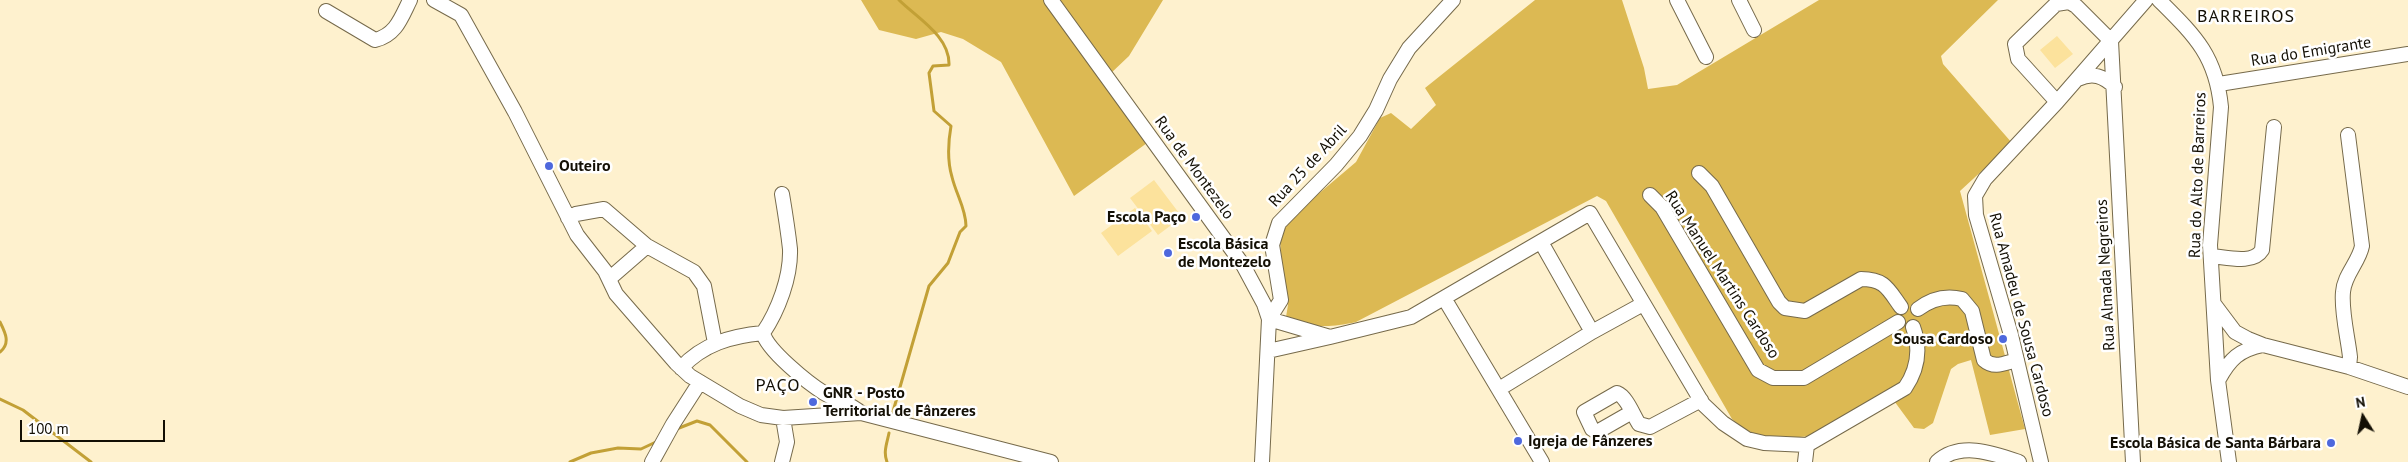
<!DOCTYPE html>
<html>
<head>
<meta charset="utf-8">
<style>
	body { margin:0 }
	#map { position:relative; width:2408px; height:462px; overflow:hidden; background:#fef1ce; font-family:"PT Sans",sans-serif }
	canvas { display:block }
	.north { position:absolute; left:2338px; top:392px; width:50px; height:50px; -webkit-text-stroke:4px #fff; paint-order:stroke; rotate:350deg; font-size:14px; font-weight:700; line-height:20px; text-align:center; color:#130f04 }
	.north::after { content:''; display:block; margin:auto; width:18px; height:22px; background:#130f04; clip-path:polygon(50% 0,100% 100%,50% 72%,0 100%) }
	.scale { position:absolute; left:20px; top:420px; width:145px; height:22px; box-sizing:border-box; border:2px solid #130f04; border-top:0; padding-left:6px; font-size:15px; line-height:18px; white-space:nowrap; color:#130f04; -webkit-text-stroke:4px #fff; paint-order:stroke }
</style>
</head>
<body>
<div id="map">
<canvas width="2408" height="462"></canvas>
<div class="north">N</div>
<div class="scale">100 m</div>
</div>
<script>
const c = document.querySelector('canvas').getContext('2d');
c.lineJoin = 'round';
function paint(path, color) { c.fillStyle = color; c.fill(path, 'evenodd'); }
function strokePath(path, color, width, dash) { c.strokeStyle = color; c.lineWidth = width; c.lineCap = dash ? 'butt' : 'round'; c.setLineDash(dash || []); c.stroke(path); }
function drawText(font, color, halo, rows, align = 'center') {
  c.font = font + ' "PT Sans",sans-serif'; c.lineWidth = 5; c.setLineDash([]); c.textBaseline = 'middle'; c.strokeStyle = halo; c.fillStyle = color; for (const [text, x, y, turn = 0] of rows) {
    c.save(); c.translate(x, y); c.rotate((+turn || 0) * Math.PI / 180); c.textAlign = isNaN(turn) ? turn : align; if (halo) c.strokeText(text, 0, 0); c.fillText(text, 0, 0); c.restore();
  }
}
const green = new Path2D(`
	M 2057,36 L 2073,54 L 2055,68 L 2040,50 Z
	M 1154,180 L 1182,217 L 1158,235 L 1130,198 Z
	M 1135,208 L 1152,231 L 1118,256 L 1101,233 Z`);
const forest = new Path2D(`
	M 861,0 L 1163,0 L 1129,56 L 1109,75 L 1158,135 L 1074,196 L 1001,62 L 963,39 L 941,32 L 916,39 L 879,30 Z
	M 1535,0 L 1622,0 L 1644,68 L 1648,89 L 1677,85 L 1819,0 L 1998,0 L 1941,56 L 1943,64 L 2012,143 L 1960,191 L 2025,429 L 1990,435 L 1971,360 L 1958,364 L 1951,369 L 1933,423 L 1924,429 L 1914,428 L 1889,394 L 1811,436 L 1777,439 L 1763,437 L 1744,429 L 1732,419 L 1606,201 L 1597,196 L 1356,322 C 1327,328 1313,328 1286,317 L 1288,305 L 1281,266 L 1280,232 L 1290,218 L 1356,162 L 1380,118 L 1391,113 L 1411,129 L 1436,105 L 1425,88 Z`);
const stream = new Path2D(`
	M 0,322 C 5,332 11,343 0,352
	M 0,399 L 23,410 L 91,462
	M 892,415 L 929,286 L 948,263 L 960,232 L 966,226 C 966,209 956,194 952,177 C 947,160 948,143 951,126 L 934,111 L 929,73 L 933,66 L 949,65 C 950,36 917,18 899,0
	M 674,430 L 697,421 L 710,425 L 747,462
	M 570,462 L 591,453 L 618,448 L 641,449 L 658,441
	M 887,462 C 883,452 887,443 889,433`);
const minor = new Path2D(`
	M 434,0 L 461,15 L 515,112 L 577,235 L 605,271 L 616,294 L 676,363 L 690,376 L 740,406 L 761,415 L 783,418 L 861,413 L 1051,462
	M 1051,0 L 1243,265 L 1264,304 L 1269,319 L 1262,462
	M 1677,0 L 1706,57
	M 1739,0 L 1754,30
	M 2159,0 C 2194,35 2216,55 2221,107 L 2210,245 L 2218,380 L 2229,462
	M 326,11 L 375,40 C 396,35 401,18 410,0
	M 2078,79 C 2093,72 2103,76 2115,87
	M 2219,84 L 2408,54
	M 2057,102 L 2018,59 L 2015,44 L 2056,4 L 2069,2 L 2076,6 L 2111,41 L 2133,462
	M 2348,135 L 2362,246 C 2359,262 2344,275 2343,292 C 2341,311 2348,338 2350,357 L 2349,367
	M 1699,173 L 1712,186 L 1779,302 L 1785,308 L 1805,311 L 1861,279 C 1885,279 1888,289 1901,307
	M 1650,195 L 1662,207 L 1758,370 L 1773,378 L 1804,378 L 1898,322
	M 568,218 L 576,214 L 604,209 L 647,246 L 694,272 L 704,286 L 715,343
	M 1541,242 L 1592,332
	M 2211,256 C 2226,257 2253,265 2262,250 L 2274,127
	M 609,279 L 647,246
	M 1444,298 L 1542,462
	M 2214,304 L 2235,332 L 2248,339 L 2263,345 L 2349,367 L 2408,387
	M 1918,309 C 1931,299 1946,295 1962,299 L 1972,311 L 1984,360 C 1994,369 2005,363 2017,360
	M 1269,319 L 1281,300 L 1272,245 L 1279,223 L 1336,165 L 1360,136 L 1376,110 L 1390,79 L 1409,48 L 1453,0
	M 763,333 C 767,350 808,383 824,393 C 837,401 850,403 861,413
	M 1330,337 L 1411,317 L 1590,213 L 1703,404 L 1723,423 L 1747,439 L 1764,443 L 1807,445 L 1905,388 C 1918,369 1921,349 1913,327
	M 1268,351 L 1330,337 L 1269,319
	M 681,368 C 703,344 731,336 763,333 C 778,311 791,277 790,249 C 788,231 785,212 782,194
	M 2219,379 C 2230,359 2239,350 2263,345
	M 1499,389 L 1592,332 L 1643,304
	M 1632,412 L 1597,432 L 1592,429 L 1584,412 L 1617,393 C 1627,397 1633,415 1639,424 L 1650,427 L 1701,400
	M 652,462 L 673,424 L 700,382
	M 782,462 L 787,442 L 783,418
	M 1805,462 L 1807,445
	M 1937,462 C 1960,441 1993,453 2019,462
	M 2041,462 L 2011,335 L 1976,215 L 1975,196 L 1985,179 L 2057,102 L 2146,0`);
const markers = [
	[549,166,5,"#4e68dd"],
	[1196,217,5,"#4e68dd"],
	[1168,253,5,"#4e68dd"],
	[2003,339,5,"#4e68dd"],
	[813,402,5,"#4e68dd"],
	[1518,441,5,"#4e68dd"],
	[2331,443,5,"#4e68dd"]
];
const streetNames = [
	["Rua do Emigrante",2311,52,-9],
	["Rua 25 de Abril",1308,166,-47],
	["Rua de Montezelo",1194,168,54],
	["Rua do Alto de Barreiros",2198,175,-88],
	["Rua Manuel Martins Cardoso",1722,275,57],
	["Rua Almada Negreiros",2106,275,-93],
	["Rua Amadeu de Sousa Cardoso",2021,315,75]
];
const poiNames = [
	["Outeiro",559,166],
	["Escola Paço",1186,217,"right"],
	["Escola Básica",1178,244],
	["de Montezelo",1178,262],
	["Sousa Cardoso",1993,339,"right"],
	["GNR - Posto",823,393],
	["Territorial de Fânzeres",823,411],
	["Igreja de Fânzeres",1528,441],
	["Escola Básica de Santa Bárbara",2321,443,"right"]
];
const neighbourhoodNames = [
	["BARREIROS",2246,17],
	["PAÇO",778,386]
];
paint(green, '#fce29c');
paint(forest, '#dcb953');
strokePath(stream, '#c2a036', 3);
strokePath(minor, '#766a4b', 16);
strokePath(minor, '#fff', 14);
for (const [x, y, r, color] of markers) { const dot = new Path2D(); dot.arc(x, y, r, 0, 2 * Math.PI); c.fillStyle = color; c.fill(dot); strokePath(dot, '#fff', 2); }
drawText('16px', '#130f04', '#fff', streetNames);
drawText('bold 16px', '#130f04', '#fff', poiNames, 'left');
c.letterSpacing = '1px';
drawText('18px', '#130f04', '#fff', neighbourhoodNames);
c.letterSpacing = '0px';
</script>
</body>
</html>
